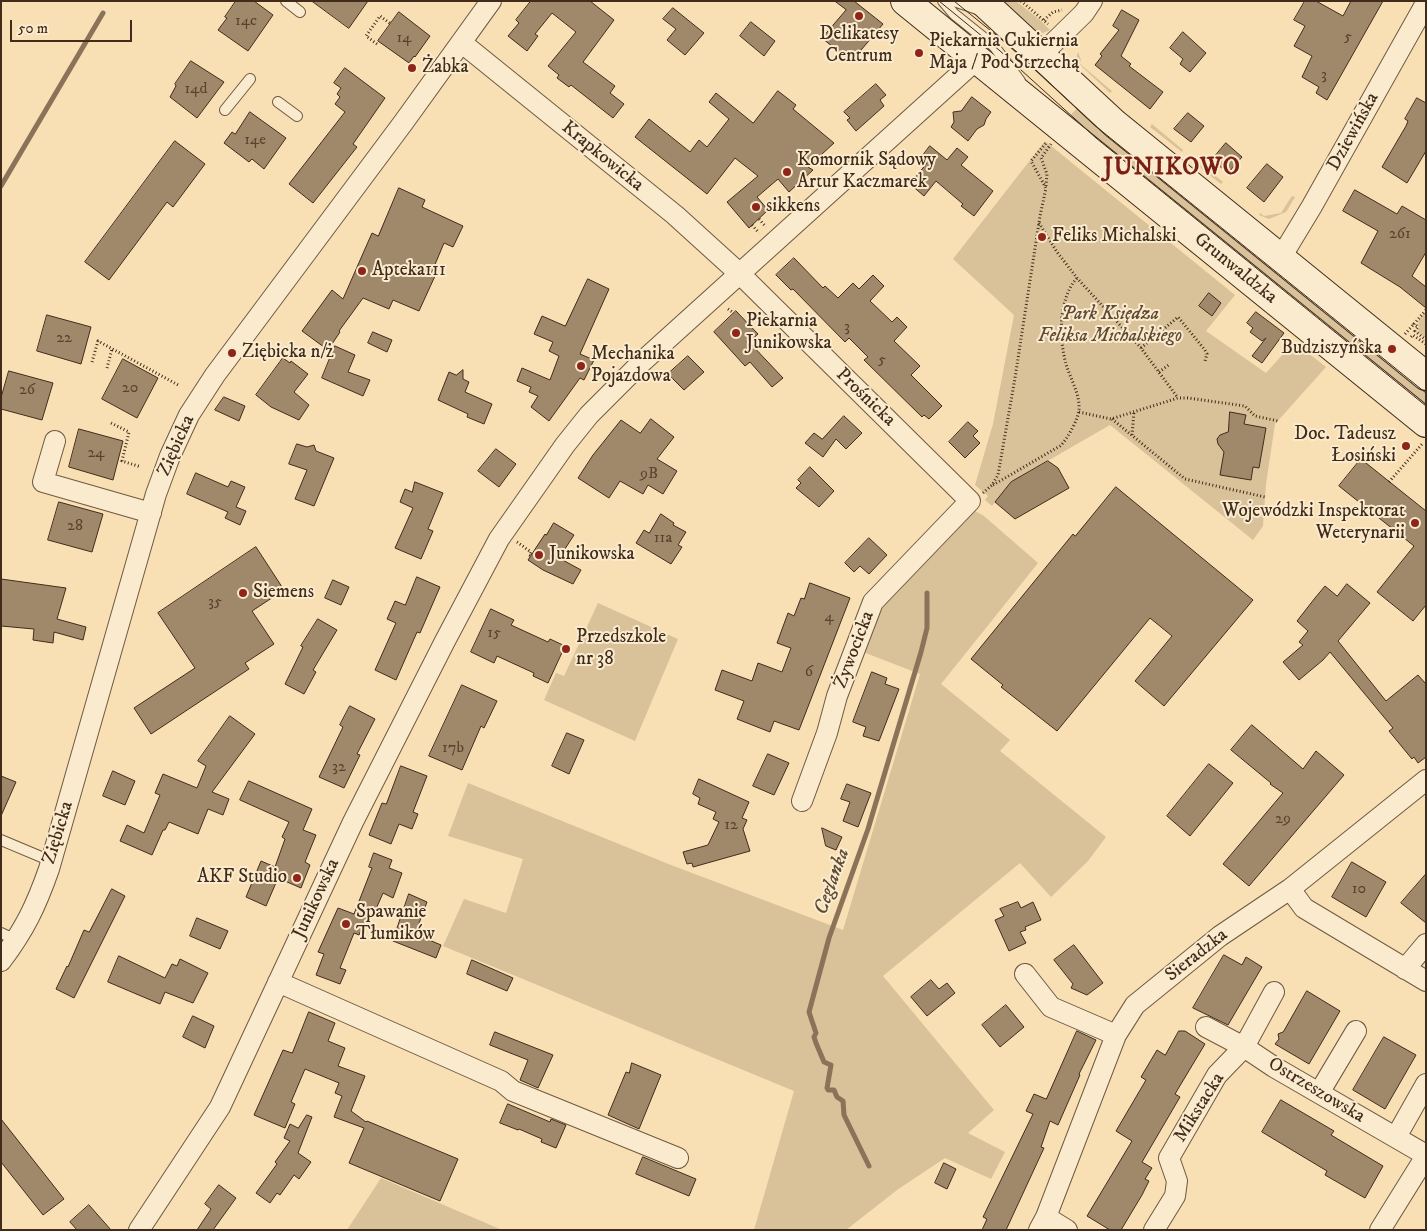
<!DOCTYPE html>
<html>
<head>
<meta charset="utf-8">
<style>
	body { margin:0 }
	#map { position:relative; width:1427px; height:1231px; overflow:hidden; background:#f8dfb4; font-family:"IM FELL DW Pica",serif }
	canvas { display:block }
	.frame { position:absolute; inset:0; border:2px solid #412c1b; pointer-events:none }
	.scale { position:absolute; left:10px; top:20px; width:122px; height:22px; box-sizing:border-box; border:2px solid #412c1b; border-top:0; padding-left:6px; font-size:15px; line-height:18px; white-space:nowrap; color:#412c1b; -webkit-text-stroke:4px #faeace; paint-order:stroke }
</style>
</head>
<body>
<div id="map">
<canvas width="1427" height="1231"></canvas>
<div class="frame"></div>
<div class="scale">50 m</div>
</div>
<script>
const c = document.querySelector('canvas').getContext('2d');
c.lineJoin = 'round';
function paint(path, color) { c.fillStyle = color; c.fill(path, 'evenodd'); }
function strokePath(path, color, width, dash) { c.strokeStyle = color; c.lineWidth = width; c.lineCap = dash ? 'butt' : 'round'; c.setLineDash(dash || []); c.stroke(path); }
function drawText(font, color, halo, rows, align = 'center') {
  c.font = font + ' "IM FELL DW Pica",serif'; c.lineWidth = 4; c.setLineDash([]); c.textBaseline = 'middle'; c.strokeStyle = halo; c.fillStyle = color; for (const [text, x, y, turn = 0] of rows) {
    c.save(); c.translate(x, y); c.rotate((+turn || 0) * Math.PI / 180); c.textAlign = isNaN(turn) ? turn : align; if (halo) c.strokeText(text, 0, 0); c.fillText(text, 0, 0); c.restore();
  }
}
const green = new Path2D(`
	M 997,1 L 1016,1 L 1040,20 L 1050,30 L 1043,33 L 1033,33 Z
	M 1078,52 L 1081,60 L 1079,63 L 1112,91 L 1110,93 L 1078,63 L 1076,59 Z
	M 1078,107 L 1426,391 L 1426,409 L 1068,118 Z
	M 1152,124 L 1183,150 L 1182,152 L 1150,127 Z
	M 1045,141 L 1235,295 L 1206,331 L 1266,373 L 1294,342 L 1326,367 L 1275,424 L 1266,484 L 1263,526 L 1253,540 L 1110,425 L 1011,482 L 992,506 L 985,500 L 988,496 L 975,485 L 993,424 L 1014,315 L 953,259 Z
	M 1191,156 L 1223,182 L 1221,184 L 1189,159 Z
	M 1292,196 L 1295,197 L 1286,212 L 1269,219 L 1259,215 L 1260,213 L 1264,216 L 1281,213 Z
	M 1426,311 L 1426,338 L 1419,333 L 1418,329 L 1419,327 L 1417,325 L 1419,323 L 1418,321 Z
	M 975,511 L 984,516 L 1038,563 L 941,684 L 1010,740 L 1000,751 L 1106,837 L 1088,861 L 1051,897 L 1020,863 L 883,976 L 994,1110 L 968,1133 L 1005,1152 L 991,1179 L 945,1158 L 897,1190 L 846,1230 L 754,1230 L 794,1091 L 443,946 L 464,899 L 506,913 L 523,859 L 448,836 L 468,783 L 671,865 L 843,930 L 920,674 L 863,652 L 881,604 L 971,512 Z
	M 598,603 L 678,639 L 635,741 L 544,700 L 556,673 L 564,676 Z
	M 381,1178 L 502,1230 L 347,1230 Z`);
const stream = new Path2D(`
	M 1,186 L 103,13
	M 869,1166 L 844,1115 L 843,1101 L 837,1097 L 834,1090 L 828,1090 L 827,1088 L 831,1065 L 824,1062 L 816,1043 L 814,1037 L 816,1033 L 809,1012 L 829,938 L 868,829 L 921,652 L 927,628 L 927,593`);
const building = new Path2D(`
	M 236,1 L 254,1 L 273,15 L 248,51 L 218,30 L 227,18 L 225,17 Z
	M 312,1 L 368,1 L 349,28 Z
	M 531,1 L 590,1 L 614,20 L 583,62 L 615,86 L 610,93 L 624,104 L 613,118 L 571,85 L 569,87 L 557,78 L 559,75 L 548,66 L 576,32 L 552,13 L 535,34 L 538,36 L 527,51 L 508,36 L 519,23 L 516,20 Z
	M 835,1 L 854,1 L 883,24 L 851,62 L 822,38 L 846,10 Z
	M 1305,1 L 1316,1 L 1343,16 L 1351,1 L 1383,1 L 1327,100 L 1316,93 L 1319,87 L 1302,77 L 1312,56 L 1294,46 L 1305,26 L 1294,20 Z
	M 673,8 L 704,33 L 685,55 L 667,40 L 676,29 L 663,19 Z
	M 1122,10 L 1139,20 L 1121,56 L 1131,64 L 1129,66 L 1163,92 L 1150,109 L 1095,65 L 1102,56 L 1100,54 L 1119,30 L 1113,26 Z
	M 399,12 L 430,36 L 415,57 L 414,56 L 409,63 L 378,41 Z
	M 751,22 L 775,41 L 764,56 L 740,36 Z
	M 1183,32 L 1206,53 L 1190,72 L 1180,64 L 1183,59 L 1170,48 Z
	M 191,61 L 224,82 L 197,118 L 170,97 L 176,86 L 175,84 Z
	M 345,68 L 385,98 L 353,144 L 357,147 L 313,203 L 289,184 L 345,112 L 335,104 L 340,97 L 337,94 L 341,88 L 334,83 Z
	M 876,84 L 886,95 L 880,100 L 884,106 L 856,131 L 847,120 L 850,118 L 844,112 Z
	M 778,91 L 796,105 L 793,109 L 834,143 L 808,167 L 813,170 L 789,192 L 778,179 L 757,197 L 768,210 L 749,228 L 727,202 L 758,176 L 735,158 L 707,194 L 635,137 L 649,119 L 690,152 L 699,140 L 707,147 L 729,119 L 709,102 L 716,93 L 753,123 Z
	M 972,97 L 991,112 L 986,119 L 984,125 L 977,129 L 968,141 L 951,127 L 954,122 L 953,112 L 961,111 Z
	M 1417,98 L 1426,103 L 1426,151 L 1407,183 L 1382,167 L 1406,126 L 1408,121 L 1405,119 Z
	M 250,112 L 286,138 L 264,169 L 252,159 L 249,162 L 224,143 L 232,132 L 235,134 Z
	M 1188,113 L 1204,126 L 1191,142 L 1174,129 Z
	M 175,141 L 205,164 L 173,207 L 167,202 L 109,280 L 85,262 Z
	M 1226,143 L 1242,157 L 1228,173 L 1212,160 Z
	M 930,146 L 947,160 L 957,148 L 968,157 L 961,165 L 993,191 L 974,216 L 961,206 L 963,204 L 936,181 L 924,196 L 910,184 L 927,163 L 921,158 Z
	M 1267,164 L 1283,177 L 1264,202 L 1247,188 Z
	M 399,188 L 425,200 L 422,207 L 463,226 L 453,247 L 444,243 L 431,274 L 435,276 L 419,311 L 393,300 L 389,309 L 363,298 L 339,331 L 340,332 L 328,350 L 302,331 L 332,290 L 343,299 L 372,233 L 378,236 Z
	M 1355,190 L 1397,214 L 1402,206 L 1426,220 L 1426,252 L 1412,276 L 1426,287 L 1426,308 L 1400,287 L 1361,263 L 1378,231 L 1343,211 Z
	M 794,258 L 823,288 L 825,286 L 838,298 L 853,283 L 859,289 L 873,275 L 884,286 L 870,301 L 892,322 L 897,317 L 907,327 L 894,341 L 920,366 L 911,375 L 942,406 L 929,419 L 924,415 L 922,417 L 864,360 L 868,357 L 849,338 L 845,342 L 793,289 L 791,290 L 776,275 Z
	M 588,279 L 609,289 L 580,354 L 594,360 L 584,380 L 580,378 L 549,421 L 531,407 L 538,396 L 529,392 L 531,387 L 517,381 L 522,368 L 550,380 L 559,356 L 549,351 L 553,342 L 534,334 L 542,316 L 565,326 Z
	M 1209,293 L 1221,303 L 1212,316 L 1199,306 Z
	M 736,311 L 758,334 L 749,342 L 783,378 L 772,387 L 750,362 L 745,366 L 714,332 Z
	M 1256,312 L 1284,333 L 1262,363 L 1252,356 L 1266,338 L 1262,341 L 1250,332 L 1253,328 L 1247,323 Z
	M 47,315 L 91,327 L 81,364 L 37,351 Z
	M 373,332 L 392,340 L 387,352 L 368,343 Z
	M 335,346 L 355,355 L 348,372 L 370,380 L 363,396 L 322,378 Z
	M 688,356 L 704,372 L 684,390 L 668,374 Z
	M 283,358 L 290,363 L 291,361 L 308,374 L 294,392 L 309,405 L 299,420 L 271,407 L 256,395 Z
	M 123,359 L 158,378 L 137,418 L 102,399 Z
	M 463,370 L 463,379 L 469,382 L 465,392 L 492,404 L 484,424 L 467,417 L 468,414 L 438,400 L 449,372 L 456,375 Z
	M 9,371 L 53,383 L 42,420 L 1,409 L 1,398 Z
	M 224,397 L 245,406 L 239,421 L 215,410 Z
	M 1230,412 L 1246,415 L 1244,424 L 1266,428 L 1259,468 L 1253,467 L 1251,480 L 1220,475 L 1224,452 L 1218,444 L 1217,439 L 1220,435 L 1228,432 Z
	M 844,416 L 862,433 L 846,449 L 836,439 L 823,457 L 805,443 L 814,433 L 822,439 Z
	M 651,419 L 674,437 L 657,459 L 677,471 L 663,494 L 648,485 L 643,494 L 620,481 L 609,498 L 578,478 L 593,455 L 621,420 L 640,433 Z
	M 968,422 L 978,431 L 973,436 L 980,443 L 965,458 L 949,442 Z
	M 79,429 L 123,441 L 113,480 L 69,467 Z
	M 297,444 L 307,447 L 314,445 L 316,451 L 334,458 L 314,506 L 295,499 L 307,470 L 289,464 Z
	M 496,449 L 516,464 L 499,487 L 478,471 Z
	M 1361,459 L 1426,511 L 1426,605 L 1413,621 L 1377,592 L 1414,546 L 1339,486 Z
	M 1048,461 L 1058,468 L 1069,488 L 1015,519 L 995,502 L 1011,482 Z
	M 810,467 L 834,491 L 819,507 L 796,488 L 801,483 L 798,480 Z
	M 196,473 L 228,487 L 231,481 L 245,487 L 236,507 L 246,511 L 240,525 L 225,518 L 228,512 L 187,494 Z
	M 415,482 L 443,493 L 428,529 L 433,531 L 421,559 L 395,548 L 413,508 L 400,502 L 405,489 L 412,492 Z
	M 1116,487 L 1253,600 L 1164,706 L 1135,681 L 1172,636 L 1150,618 L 1057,731 L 1001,687 L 1003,685 L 971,659 L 1073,534 L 1075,536 Z
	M 59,502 L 103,514 L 92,552 L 48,540 Z
	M 661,514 L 674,523 L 673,525 L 686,532 L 678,545 L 682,547 L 671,564 L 636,543 L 644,530 L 649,533 Z
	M 554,523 L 574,535 L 559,558 L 581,570 L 573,584 L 543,570 L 528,560 L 545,534 L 546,535 Z
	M 869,538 L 887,555 L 869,574 L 860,566 L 854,572 L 845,563 Z
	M 256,547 L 284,590 L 252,611 L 274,644 L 245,663 L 249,669 L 151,734 L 134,708 L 195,668 L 158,613 Z
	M 417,577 L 440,587 L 420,633 L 417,632 L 396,680 L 375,670 L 396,623 L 387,619 L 395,601 L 405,605 Z
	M 1,579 L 66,588 L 57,619 L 86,627 L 83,640 L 54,632 L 53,643 L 33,640 L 34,629 L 1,626 Z
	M 333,580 L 349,587 L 341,605 L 325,598 Z
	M 810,583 L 850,598 L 799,730 L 774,721 L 770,732 L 737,719 L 744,701 L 715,690 L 722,670 L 752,681 L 758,663 L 782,672 L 791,648 L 777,643 L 788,613 L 794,616 L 801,598 L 804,599 Z
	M 1347,584 L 1370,603 L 1338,641 L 1386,701 L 1418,675 L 1426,684 L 1426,757 L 1418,763 L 1414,757 L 1412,759 L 1389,731 L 1393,728 L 1330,652 L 1323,660 L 1299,680 L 1283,662 L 1303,645 L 1299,642 L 1308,631 L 1297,621 L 1315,598 L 1325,586 L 1337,596 Z
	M 491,609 L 514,620 L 511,625 L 548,642 L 550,639 L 565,646 L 548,683 L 533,676 L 534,673 L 497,656 L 494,663 L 471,652 Z
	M 318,619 L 337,630 L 313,670 L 316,672 L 304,694 L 285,684 L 303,647 L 301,646 Z
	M 872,672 L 887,678 L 885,684 L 899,689 L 879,741 L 863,736 L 866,727 L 853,722 Z
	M 462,685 L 497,701 L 484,728 L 481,726 L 462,770 L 429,756 Z
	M 350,706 L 375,719 L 357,754 L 360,755 L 344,788 L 319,777 L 343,727 L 340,725 Z
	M 230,716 L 255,734 L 212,792 L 229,799 L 223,815 L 208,809 L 198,834 L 169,822 L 165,830 L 163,830 L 152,855 L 120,841 L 127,825 L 144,833 L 160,795 L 155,793 L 163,774 L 197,788 L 206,766 L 198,761 Z
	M 1252,725 L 1303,769 L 1316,751 L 1344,775 L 1249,886 L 1223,864 L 1283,793 L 1270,784 L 1271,783 L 1231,750 Z
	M 567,733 L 584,740 L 569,774 L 552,766 Z
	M 768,754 L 789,763 L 774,795 L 753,786 Z
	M 1209,764 L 1233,783 L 1190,836 L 1167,816 Z
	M 401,766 L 427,776 L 413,812 L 418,814 L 412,829 L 399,824 L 391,844 L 369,835 L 382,803 L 386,804 Z
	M 113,771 L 135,781 L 125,805 L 103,796 Z
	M 1,776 L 16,782 L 1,816 Z
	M 699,779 L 749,802 L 742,818 L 747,820 L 743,829 L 750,851 L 693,867 L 692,863 L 687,864 L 683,852 L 708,845 L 719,822 L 713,819 L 716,812 L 698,804 L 700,798 L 693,794 Z
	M 249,781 L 312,809 L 303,830 L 316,835 L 305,862 L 310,865 L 301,888 L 278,878 L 266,906 L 246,897 L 261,861 L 275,867 L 285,839 L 282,837 L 289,822 L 240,800 Z
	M 847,784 L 871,793 L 858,827 L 843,821 L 850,802 L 841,799 Z
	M 822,828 L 842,837 L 836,850 L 826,846 Z
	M 374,853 L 392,860 L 389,868 L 402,873 L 393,898 L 383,893 L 376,909 L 371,907 L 359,935 L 354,933 L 340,968 L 346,970 L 340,984 L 316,975 L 324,954 L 318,952 L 338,908 L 354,914 L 372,868 L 369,867 Z
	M 1352,862 L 1386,882 L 1366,917 L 1332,897 Z
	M 1426,874 L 1426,923 L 1401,903 Z
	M 112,889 L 125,896 L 74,998 L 56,989 L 67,966 L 68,967 L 84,930 L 89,932 Z
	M 409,894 L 427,902 L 415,934 L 441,945 L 436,958 L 393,941 Z
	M 1018,902 L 1021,908 L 1033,902 L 1041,920 L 1025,927 L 1026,930 L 1020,932 L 1026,943 L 1009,951 L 995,920 L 1004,916 L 1000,909 Z
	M 197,918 L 228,931 L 220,949 L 190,936 Z
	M 1074,945 L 1103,983 L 1087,995 L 1071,988 L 1073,984 L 1054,960 Z
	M 1224,955 L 1242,965 L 1246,957 L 1262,967 L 1228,1025 L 1193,1008 Z
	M 119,956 L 165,978 L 172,964 L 177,966 L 180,959 L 208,973 L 193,1003 L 165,992 L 160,1004 L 108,982 Z
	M 472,960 L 513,978 L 507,991 L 467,974 Z
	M 931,980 L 939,989 L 947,983 L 955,993 L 927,1016 L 911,997 Z
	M 1307,991 L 1340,1011 L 1309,1064 L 1275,1044 L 1279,1039 L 1278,1034 L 1283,1032 Z
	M 1006,1005 L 1024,1027 L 1000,1047 L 982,1025 Z
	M 309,1012 L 335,1023 L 328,1041 L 345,1048 L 338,1066 L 365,1076 L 351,1111 L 366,1122 L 367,1121 L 458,1159 L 440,1201 L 349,1163 L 364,1128 L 334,1117 L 342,1096 L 335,1093 L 339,1083 L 305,1069 L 291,1102 L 295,1104 L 285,1128 L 254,1115 L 283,1050 L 292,1053 Z
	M 193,1016 L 214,1026 L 205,1048 L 183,1037 Z
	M 1077,1031 L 1096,1040 L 1079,1074 L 1080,1075 L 1058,1125 L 1050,1121 L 1041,1147 L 1044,1148 L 1006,1230 L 982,1230 L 987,1219 L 983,1217 L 1033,1114 L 1026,1111 L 1034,1094 L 1046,1099 Z
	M 1179,1031 L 1185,1031 L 1205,1044 L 1175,1094 L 1180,1097 L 1142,1162 L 1152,1168 L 1145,1179 L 1149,1181 L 1142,1195 L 1121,1230 L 1110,1230 L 1087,1216 L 1132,1141 L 1116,1131 L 1146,1080 L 1141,1077 L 1157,1050 L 1165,1055 Z
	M 495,1032 L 553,1055 L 538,1088 L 520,1080 L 528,1060 L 490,1045 Z
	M 1384,1037 L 1416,1055 L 1385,1109 L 1353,1090 Z
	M 632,1063 L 661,1075 L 639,1129 L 608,1115 L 626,1072 L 629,1073 Z
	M 1281,1100 L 1334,1131 L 1331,1135 L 1383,1166 L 1365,1198 L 1325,1175 L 1327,1171 L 1262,1132 Z
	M 508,1104 L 550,1122 L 551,1119 L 566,1125 L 556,1148 L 541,1142 L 542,1139 L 519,1129 L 518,1130 L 500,1123 Z
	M 307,1115 L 312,1117 L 298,1153 L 311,1162 L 299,1179 L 294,1175 L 280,1195 L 277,1193 L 270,1203 L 256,1193 L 277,1164 L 275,1162 L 290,1141 L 284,1138 L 290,1124 L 298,1128 Z
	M 1,1119 L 64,1199 L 43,1215 L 1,1162 Z
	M 643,1157 L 696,1179 L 689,1196 L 636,1174 Z
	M 944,1163 L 956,1169 L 947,1189 L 935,1183 Z
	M 219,1185 L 236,1198 L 213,1230 L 197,1230 L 211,1209 L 205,1204 Z
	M 89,1205 L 111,1230 L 77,1230 L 70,1222 Z`);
const path = new Path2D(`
	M 1021,1 L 1048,24
	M 1044,20 L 1053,12 L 1062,10
	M 377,44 L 366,36 L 380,16 L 391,24
	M 1046,186 L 1047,174 L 1041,158 L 1051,144
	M 759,219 L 766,227
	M 1039,223 L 1057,252 L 1077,278 L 1141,348 L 1178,398
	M 752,225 L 759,233
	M 728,309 L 734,313
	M 1426,310 L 1414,324 L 1418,327 L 1415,331 L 1426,340
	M 1405,334 L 1414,324
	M 1411,337 L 1413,335 L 1426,344
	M 1134,340 L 1141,333
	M 1141,348 L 1178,317 L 1205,350 L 1207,354 L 1205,361
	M 92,362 L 98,341 L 180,386
	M 107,368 L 112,349
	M 1159,372 L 1170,364
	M 1079,412 L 1111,419 L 1178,398 L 1188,398 L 1245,406 L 1255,416 L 1278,421
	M 1112,419 L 1185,479 L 1265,497
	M 111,423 L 129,432 L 122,461 L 141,467
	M 1132,435 L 1134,412
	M 1389,482 L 1423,443
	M 993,485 L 1060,446 C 1067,440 1079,418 1079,409 C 1080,394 1070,378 1066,364 C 1059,339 1058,299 1077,278
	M 983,493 L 992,485 L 998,475 L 1015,378 L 1040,216 L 1046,188 L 1031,161 L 1046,143
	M 517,542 L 531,552 L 529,555 L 531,556`);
const lane = new Path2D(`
	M 286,1 L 300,12
	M 943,1 L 954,14 L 994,46 L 1020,81
	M 954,1 L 983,11
	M 278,102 L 297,116
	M 225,110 L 250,79
	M 1,840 L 51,861
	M 1,933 L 16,940`);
const street = new Path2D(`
	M 462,43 L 675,215 L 740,274 L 970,501 L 873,602 L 837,696 L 827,733 L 802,801
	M 1040,56 L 1084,13 L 1092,1
	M 1280,259 L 1312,206 L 1426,3
	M 55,441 L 43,482 L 151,513
	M 1290,889 L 1304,908 L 1426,981
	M 1,961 C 25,929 36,906 49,869 L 156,494 L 170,456 L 189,415 L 215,375 L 403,123 L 491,1
	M 1405,969 L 1426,944
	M 1025,974 L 1051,1007 L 1116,1035
	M 278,982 L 501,1081 L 513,1091 L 678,1158
	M 1206,1027 L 1244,1047 L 1274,1067 L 1426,1155
	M 1319,1093 L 1356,1031
	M 1396,1137 L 1426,1084
	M 1046,1217 L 1067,1230
	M 139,1230 L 220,1107 L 353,822 L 445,641 L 499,539 L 565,445 L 589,415 L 643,361 L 976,60
	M 1039,1230 L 1046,1217 L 1116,1035 L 1135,1005 L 1220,936 L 1290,889 L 1426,780
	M 1154,1230 L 1175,1196 L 1177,1181 L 1169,1158 L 1217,1075 L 1244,1047 L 1274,992
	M 1380,1230 L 1426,1156`);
const secondary = new Path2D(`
	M 905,1 L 1426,423
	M 982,1 L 1115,124 L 1426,376`);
const tram = new Path2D(`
	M 939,1 L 999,50 L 1096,138 L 1426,406
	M 954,1 L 1017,52 L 1093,124 L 1426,393`);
const markers = [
	[859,16,5,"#8f2418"],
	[919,53,5,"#8f2418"],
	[412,68,5,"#8f2418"],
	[787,172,5,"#8f2418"],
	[756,207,5,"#8f2418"],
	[1042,237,5,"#8f2418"],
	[362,271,5,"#8f2418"],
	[736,333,5,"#8f2418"],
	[1392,349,5,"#8f2418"],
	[232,353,5,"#8f2418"],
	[581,366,5,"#8f2418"],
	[1406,446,5,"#8f2418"],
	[1415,523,5,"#8f2418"],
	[539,555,5,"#8f2418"],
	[243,593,5,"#8f2418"],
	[566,649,5,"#8f2418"],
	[297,878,5,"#8f2418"],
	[346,924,5,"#8f2418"]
];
const numberNames = [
	["14c",246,22],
	["5",1348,38],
	["14",404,39],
	["3",1324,76],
	["14d",196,90],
	["14e",255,141],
	["261",1400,235],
	["3",847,328],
	["22",64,339],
	["5",882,361],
	["20",130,389],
	["26",27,391],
	["24",96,454],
	["9B",649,475],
	["28",75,527],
	["11a",663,539],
	["35",215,603],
	["4",829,618],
	["15",494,634],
	["6",809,673],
	["17b",453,749],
	["32",339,768],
	["29",1283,820],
	["12",731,826],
	["10",1359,890]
];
const poiNames = [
	["Delikatesy",859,35,"center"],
	["Centrum",859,57,"center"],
	["Piekarnia Cukiernia",929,42],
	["Maja / Pod Strzechą",929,64],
	["Żabka",422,68],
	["Komornik Sądowy",797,161],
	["Artur Kaczmarek",797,183],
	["sikkens",766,207],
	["Feliks Michalski",1052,237],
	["Apteka111",372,271],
	["Piekarnia",746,322],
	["Junikowska",746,344],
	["Budziszyńska",1382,349,"right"],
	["Ziębicka n/ż",242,353],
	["Mechanika",591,355],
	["Pojazdowa",591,377],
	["Doc. Tadeusz",1396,435,"right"],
	["Łosiński",1396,457,"right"],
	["Wojewódzki Inspektorat",1405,512,"right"],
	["Weterynarii",1405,534,"right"],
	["Junikowska",549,555],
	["Siemens",253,593],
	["Przedszkole",576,638],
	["nr 38",576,660],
	["AKF Studio",287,878,"right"],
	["Spawanie",356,913],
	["Tłumików",356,935]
];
const streetNames = [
	["Dziewińska",1354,132,-61],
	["Krapkowicka",602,157,39],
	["Grunwaldzka",1235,269,39],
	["Prośnicka",865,398,44],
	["Ziębicka",177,446,-66],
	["Żywocicka",855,650,-69],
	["Ziębicka",59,833,-73],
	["Junikowska",317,899,-65],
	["Sieradzka",1197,956,-38],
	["Ostrzeszowska",1316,1091,31],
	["Mikstacka",1200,1108,-58]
];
const parkNames = [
	["Park Księdza",1110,315],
	["Feliksa Michalskiego",1110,337]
];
const waterNames = [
	["Ceglanka",833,882,-70]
];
const districtNames = [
	["JUNIKOWO",1172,169]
];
paint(green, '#d9c19a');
strokePath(stream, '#8a7358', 5);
paint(building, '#a0896b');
strokePath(building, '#412c1b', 1);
strokePath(lane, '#6f5941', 12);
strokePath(street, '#6f5941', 22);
strokePath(secondary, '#412c1b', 30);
strokePath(path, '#412c1b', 3, [1, 2.5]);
strokePath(lane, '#faeace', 10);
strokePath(street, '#faeace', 20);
strokePath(secondary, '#faeace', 28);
strokePath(tram, '#412c1b', 1);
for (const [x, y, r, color] of markers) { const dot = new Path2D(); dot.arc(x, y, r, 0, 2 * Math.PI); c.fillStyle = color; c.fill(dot); strokePath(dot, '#faeace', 2); }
drawText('16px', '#59432f', null, numberNames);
drawText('19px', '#412c1b', '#faeace', poiNames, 'left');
drawText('19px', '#412c1b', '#faeace', streetNames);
drawText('italic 19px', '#5f4a34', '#faeace', parkNames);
drawText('italic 20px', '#5f4a34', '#faeace', waterNames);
c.letterSpacing = '1px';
drawText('bold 24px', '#7a1f14', '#faeace', districtNames);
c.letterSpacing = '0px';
</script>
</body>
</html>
